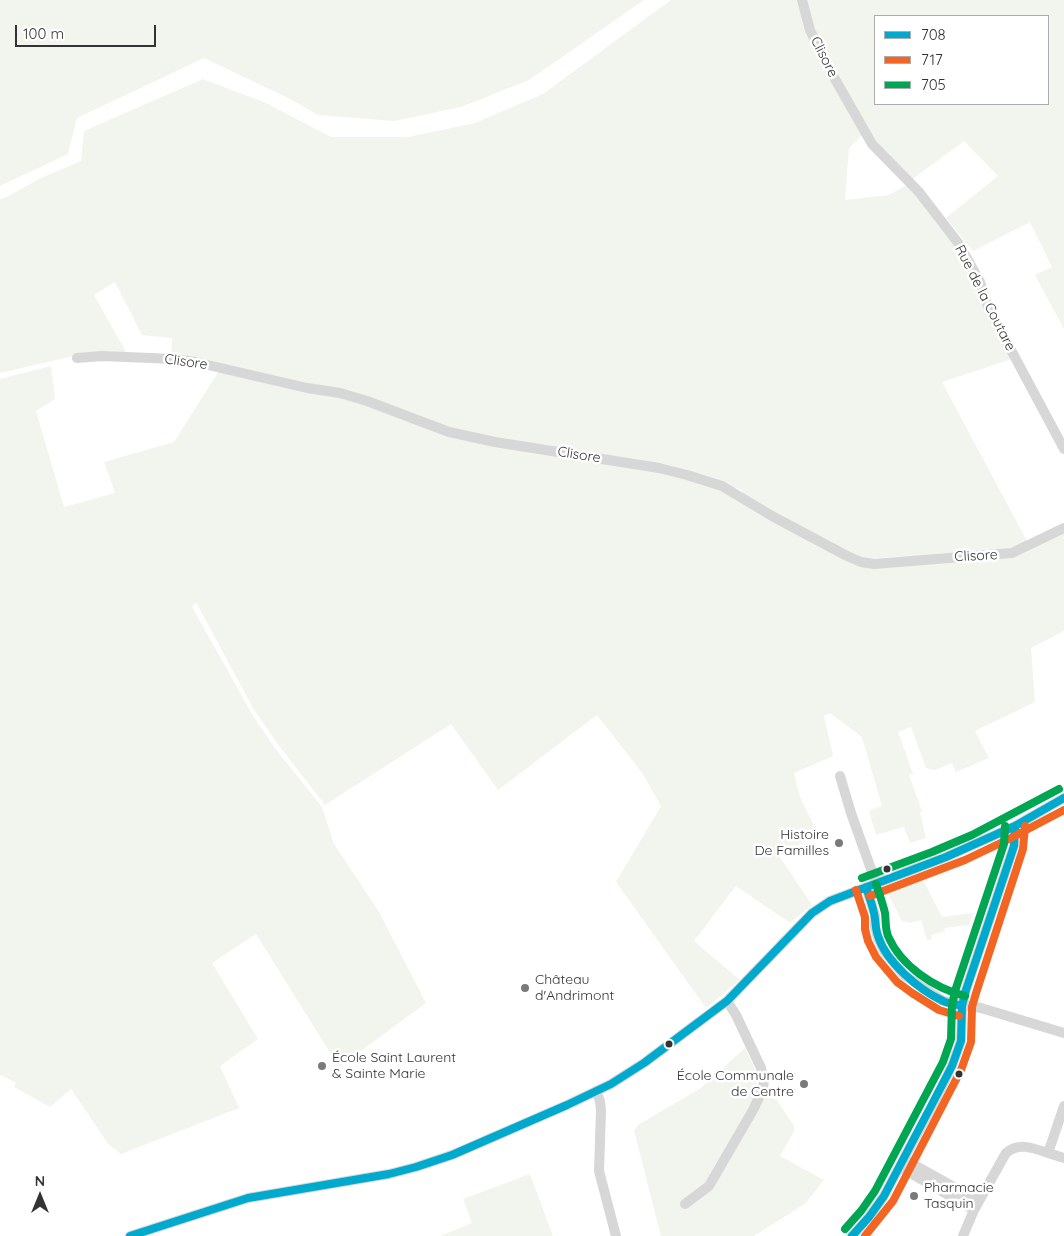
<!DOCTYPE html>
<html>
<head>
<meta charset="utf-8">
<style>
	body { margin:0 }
	#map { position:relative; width:1064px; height:1236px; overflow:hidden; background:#fff; font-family:Quicksand,sans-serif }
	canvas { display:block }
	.legend { position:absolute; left:874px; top:15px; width:175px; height:90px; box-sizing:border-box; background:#fff; border:1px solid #adadad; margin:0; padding:6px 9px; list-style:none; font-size:15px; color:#333 }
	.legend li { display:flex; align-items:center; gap:10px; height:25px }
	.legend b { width:25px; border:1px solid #adadad }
	.north { position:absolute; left:15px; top:1171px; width:50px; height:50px; -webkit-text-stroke:4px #fff; paint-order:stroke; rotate:0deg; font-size:14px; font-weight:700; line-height:20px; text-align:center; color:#333 }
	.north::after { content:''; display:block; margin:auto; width:18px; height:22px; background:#333; clip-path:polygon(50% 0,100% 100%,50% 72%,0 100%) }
	.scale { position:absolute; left:15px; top:25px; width:141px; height:22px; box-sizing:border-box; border:2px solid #333; border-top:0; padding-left:6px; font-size:15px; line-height:18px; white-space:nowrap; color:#333; -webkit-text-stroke:4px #fff; paint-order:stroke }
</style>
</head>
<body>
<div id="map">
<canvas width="1064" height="1236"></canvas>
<ul class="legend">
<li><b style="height:6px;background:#00a9ce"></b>708</li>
<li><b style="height:6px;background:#f26522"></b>717</li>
<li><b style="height:6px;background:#00a651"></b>705</li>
</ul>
<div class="north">N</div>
<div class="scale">100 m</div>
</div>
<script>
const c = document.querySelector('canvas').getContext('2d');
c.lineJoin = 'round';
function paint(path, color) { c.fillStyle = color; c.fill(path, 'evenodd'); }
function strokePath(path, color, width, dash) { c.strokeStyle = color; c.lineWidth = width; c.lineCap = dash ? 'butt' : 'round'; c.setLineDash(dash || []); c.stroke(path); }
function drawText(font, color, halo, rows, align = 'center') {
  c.font = font + ' Quicksand,sans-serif'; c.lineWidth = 5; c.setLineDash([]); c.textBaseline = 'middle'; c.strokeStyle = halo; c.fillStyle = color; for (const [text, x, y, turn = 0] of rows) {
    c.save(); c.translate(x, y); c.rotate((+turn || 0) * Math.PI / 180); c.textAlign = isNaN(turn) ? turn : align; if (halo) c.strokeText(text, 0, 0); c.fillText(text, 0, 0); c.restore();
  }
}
const green = new Path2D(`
	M 0,0 L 644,0 L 529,80 L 461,107 L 394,121 L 318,115 L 288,98 L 204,58 L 77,118 L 68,154 L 0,186 Z
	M 671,0 L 800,0 L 862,135 L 849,148 L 845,200 L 889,195 L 908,184 L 963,256 L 992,322 L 1012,359 L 942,382 L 1028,543 L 993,553 L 861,559 L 824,541 L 744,495 L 742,490 L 678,470 L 511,442 L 442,426 L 209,360 L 171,356 L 172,338 L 142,335 L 115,282 L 94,295 L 126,352 L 82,354 L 0,373 L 0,199 L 5,198 L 41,178 L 81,161 L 84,131 L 203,79 L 266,103 L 331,137 L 408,137 L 475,123 L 543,94 Z
	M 804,0 L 1064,0 L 1064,329 L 1035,275 L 1052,267 L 1030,222 L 973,251 L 946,218 L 998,176 L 964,141 L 911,180 L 874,141 L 819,39 ZM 875,16 L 1048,16 L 1048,104 L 875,104 Z
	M 51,366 L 55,399 L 36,411 L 64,507 L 115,493 L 104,462 L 174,442 L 219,371 L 343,397 L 439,433 L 667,473 L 709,484 L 869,568 L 1008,558 L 1064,531 L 1064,631 L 1031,648 L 1035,702 L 975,731 L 989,758 L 956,772 L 952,763 L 935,770 L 926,768 L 911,727 L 898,732 L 913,774 L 909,775 L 922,811 L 920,812 L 926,838 L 910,843 L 904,827 L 876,835 L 869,811 L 882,806 L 862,737 L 830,713 L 824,716 L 833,756 L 794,773 L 800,797 L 818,834 L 779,856 L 812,905 L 790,923 L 736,886 L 694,941 L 740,980 L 706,1008 L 616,882 L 661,806 L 643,774 L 597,715 L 498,790 L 451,724 L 325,805 L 277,743 L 253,708 L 196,602 L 192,607 L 253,716 L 274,747 L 322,807 L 334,844 L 379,912 L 426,1003 L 339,1067 L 256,934 L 212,963 L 258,1039 L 220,1066 L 239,1108 L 121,1154 L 109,1145 L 71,1089 L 50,1107 L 14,1087 L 16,1083 L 1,1075 L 0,1076 L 0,379 Z
	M 920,874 L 942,917 L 973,913 L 969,925 L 944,928 L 945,931 L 931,935 L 932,939 L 927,940 L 921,920 L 910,923 L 902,921 L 887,892 L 889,887 Z
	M 745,1048 L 758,1076 L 756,1090 L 777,1100 L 794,1126 L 794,1131 L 780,1156 L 824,1180 L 806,1203 L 754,1236 L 661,1236 L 634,1131 L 638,1125 L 701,1088 Z
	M 530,1174 L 553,1236 L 440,1236 L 472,1223 L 463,1199 Z`);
const minor = new Path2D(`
	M 802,0 L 810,30 L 831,72 L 872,144 L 919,192 L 959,244 L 980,282 L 988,307 L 1064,449
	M 77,358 L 102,356 L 174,359 L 195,362 L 307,388 L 340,393 L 367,401 L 449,432 L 495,442 L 659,468 L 687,475 L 722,486 L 772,516 L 847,556 L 861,562 L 874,564 L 1012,553 L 1064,528
	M 840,776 L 851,813 L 876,883
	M 866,887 L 875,915 L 875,927 L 878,938 L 884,951 L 904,975 L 943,1001 L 981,1008 L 1064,1033
	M 596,1091 L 600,1101 L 601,1111 L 599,1171 L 616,1236
	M 1048,1153 L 1064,1158
	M 904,1159 L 979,1201
	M 900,1167 L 974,1210
	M 685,1204 L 709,1186 L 753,1110 L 763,1089 L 764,1079 L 761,1068 L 736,1015 L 727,1001
	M 130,1236 L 248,1198 L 389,1174 L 416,1167 L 452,1155 L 567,1105 L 611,1084 L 644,1063 L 727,1001 L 812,913 L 830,901 L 946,857 L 1015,826 L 1064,798
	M 852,1236 L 869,1217 L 884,1196 L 936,1099 L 952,1066 L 961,1041 L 962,1006 L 966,990 L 1014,846 L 1015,826
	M 963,1236 L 974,1210 L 1006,1153 C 1019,1142 1033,1148 1048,1153 L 1064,1106`);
const bus1 = new Path2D(`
	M 866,887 C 869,896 872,904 874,913 C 876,921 875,928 878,936 C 886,962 919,990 943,1001 C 949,1004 956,1004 962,1006
	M 130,1236 L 248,1198 L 389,1174 L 416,1167 L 452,1155 L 567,1105 L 611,1084 L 644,1063 L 727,1001 L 812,913 L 830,901 L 946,857 L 1015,826 L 1064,798
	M 852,1236 L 869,1217 L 884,1196 L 952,1066 L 961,1041 L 962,1006 L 966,990 L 1014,846 L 1015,826`);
const bus2 = new Path2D(`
	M 856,890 L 865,917 L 865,929 L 868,941 L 876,957 L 897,982 L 912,993 L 939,1010 L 959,1016
	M 870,896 L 965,860 L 1011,838 L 1064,810
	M 865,1236 L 893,1201 L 961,1070 L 971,1042 L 972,1007 L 976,993 L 1023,849 L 1025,826`);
const bus3 = new Path2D(`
	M 862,878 L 932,852 L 972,835 L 1059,789
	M 876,884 C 879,893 883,904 885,913 C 886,921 885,928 888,936 C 901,966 934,988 965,996
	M 845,1229 L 861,1211 L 875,1191 L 943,1062 L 951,1039 L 952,1005 L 956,988 L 1004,844 L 1005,826`);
const markers = [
	[839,843,5,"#7a7a7a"],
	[887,869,4.5,"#333"],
	[525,988,5,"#7a7a7a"],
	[669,1044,4.5,"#333"],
	[322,1066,5,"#7a7a7a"],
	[959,1074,4.5,"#333"],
	[804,1084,5,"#7a7a7a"],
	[914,1196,5,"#7a7a7a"]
];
const streetNames = [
	["Clisore",824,57,63],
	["Rue de la Coutare",985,298,63],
	["Clisore",186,362,8],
	["Clisore",579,455,9],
	["Clisore",976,556,-3]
];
const poiNames = [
	["Histoire",829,835,"right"],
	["De Familles",829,851,"right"],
	["Château",535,980],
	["d'Andrimont",535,996],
	["École Saint Laurent",332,1058],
	["& Sainte Marie",332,1074],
	["École Communale",794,1076,"right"],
	["de Centre",794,1092,"right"],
	["Pharmacie",924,1188],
	["Tasquin",924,1204]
];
paint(green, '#f1f5ed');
strokePath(minor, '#d7d7d7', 10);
strokePath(bus1, '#00a9ce', 8);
strokePath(bus2, '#f26522', 8);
strokePath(bus3, '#00a651', 8);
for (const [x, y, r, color] of markers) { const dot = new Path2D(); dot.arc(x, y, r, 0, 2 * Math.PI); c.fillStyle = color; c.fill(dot); strokePath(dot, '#fff', 2); }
drawText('14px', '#333', '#fff', streetNames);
drawText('14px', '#333', '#fff', poiNames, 'left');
</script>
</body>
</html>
